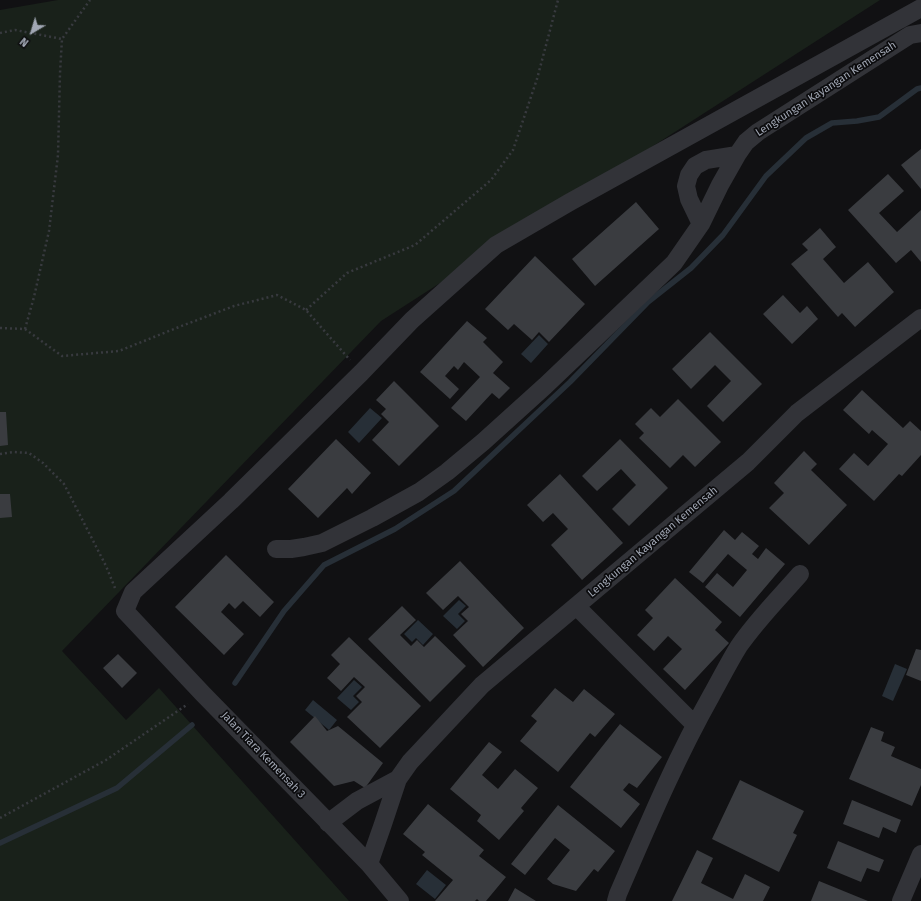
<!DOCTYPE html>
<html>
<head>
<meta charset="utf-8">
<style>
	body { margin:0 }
	#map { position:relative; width:921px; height:901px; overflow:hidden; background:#111113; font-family:"Fira Sans",sans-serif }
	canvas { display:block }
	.north { position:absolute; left:12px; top:12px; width:40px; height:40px; -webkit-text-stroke:3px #0c0c0e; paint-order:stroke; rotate:218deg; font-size:11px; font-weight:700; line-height:16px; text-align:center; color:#a1a7b4 }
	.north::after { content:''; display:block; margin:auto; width:14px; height:18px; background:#a1a7b4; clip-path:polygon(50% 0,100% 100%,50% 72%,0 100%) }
</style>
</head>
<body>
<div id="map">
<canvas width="921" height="901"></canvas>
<div class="north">N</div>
</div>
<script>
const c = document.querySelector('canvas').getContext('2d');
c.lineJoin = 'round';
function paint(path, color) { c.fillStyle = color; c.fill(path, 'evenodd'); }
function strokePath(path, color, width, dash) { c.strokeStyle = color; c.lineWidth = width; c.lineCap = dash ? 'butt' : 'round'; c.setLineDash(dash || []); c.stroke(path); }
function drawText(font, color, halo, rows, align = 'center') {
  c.font = font + ' "Fira Sans",sans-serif'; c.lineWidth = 3.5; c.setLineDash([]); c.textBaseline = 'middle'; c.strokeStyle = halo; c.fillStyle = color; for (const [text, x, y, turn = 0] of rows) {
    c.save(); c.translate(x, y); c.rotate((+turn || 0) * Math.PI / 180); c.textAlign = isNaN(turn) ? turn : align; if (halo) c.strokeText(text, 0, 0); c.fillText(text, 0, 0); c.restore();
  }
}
const green = new Path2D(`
	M 58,0 L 880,0 L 381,321 L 62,651 L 126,720 L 159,688 L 349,901 L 0,901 L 0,10 Z`);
const water = new Path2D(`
	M 539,335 L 548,344 L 531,363 L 521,354 Z
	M 370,408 L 382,418 L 359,443 L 348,432 Z
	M 459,600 L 466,606 L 458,614 L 465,621 L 457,629 L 443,616 Z
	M 418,620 L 433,634 L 423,645 L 416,638 L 412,642 L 404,634 Z
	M 895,664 L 907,669 L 893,701 L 882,696 Z
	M 354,680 L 362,687 L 353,696 L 359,702 L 351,710 L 337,698 Z
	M 313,700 L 337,720 L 329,730 L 305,710 Z
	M 427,870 L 446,885 L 435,899 L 416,884 Z`);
const stream = new Path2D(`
	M 235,683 L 284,611 L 324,565 L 395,529 L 454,491 L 570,382 L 648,302 L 691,268 L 723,235 L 766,176 L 806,138 L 832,123 L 857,121 L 879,117 L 917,89 L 921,88
	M 0,843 L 117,788 L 192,725`);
const building = new Path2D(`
	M 921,149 L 921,189 L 901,165 Z
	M 888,174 L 904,191 L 879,213 L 897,232 L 921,210 L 921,262 L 911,250 L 896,263 L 848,210 Z
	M 636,202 L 659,229 L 595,286 L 572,259 Z
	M 820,228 L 836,247 L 823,259 L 844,283 L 868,262 L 894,292 L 855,327 L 842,313 L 838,317 L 791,264 L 808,250 L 802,244 Z
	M 535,256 L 585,304 L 549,342 L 539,332 L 532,340 L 514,324 L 508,330 L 485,309 Z
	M 783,295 L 800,313 L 807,306 L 818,319 L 792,344 L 763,314 Z
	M 467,321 L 487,338 L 483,342 L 503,362 L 493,373 L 510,388 L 499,399 L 492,393 L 466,421 L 451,408 L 480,377 L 464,362 L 458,370 L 454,366 L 445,376 L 459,389 L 450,399 L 420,372 Z
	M 710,332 L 762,384 L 723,422 L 707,406 L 731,381 L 715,365 L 691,389 L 672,369 Z
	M 394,381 L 439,426 L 399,466 L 372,440 L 389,422 L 381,414 L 386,409 L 376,400 Z
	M 862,390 L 903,428 L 910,421 L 921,431 L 921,455 L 902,476 L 899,474 L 874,501 L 839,469 L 854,453 L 868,466 L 888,444 L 872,430 L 869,434 L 843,410 Z
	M 678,399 L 721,442 L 695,467 L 683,455 L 670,468 L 639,438 L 644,433 L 635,424 L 651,408 L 660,417 Z
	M 0,412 L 6,412 L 8,445 L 0,446 Z
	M 336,439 L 371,473 L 352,494 L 347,488 L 318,518 L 288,489 Z
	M 620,439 L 668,488 L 629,526 L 612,509 L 636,485 L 621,469 L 597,491 L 582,476 Z
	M 804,451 L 817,464 L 811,470 L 847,505 L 809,545 L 769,508 L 784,493 L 774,483 Z
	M 560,474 L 623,543 L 582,580 L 551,545 L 568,529 L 553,513 L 543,522 L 527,505 Z
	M 0,494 L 10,494 L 12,517 L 0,518 Z
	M 724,530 L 735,540 L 742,532 L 759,546 L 752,554 L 758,559 L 766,548 L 785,564 L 740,617 L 705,587 L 717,573 L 733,587 L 747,570 L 728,554 L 703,583 L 689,572 Z
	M 226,555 L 274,602 L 260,617 L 243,601 L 235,609 L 229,603 L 221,612 L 244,634 L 224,655 L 175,607 Z
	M 460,561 L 524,628 L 483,667 L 453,635 L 468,621 L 461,614 L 469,607 L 458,596 L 443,610 L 426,593 Z
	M 675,578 L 722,622 L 715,630 L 729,643 L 685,690 L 663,669 L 682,649 L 668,636 L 654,651 L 637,635 L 653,618 L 645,610 Z
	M 402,606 L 416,620 L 400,635 L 411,646 L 417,640 L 424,647 L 435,636 L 466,666 L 430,702 L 368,639 Z
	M 349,637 L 421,706 L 380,748 L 347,717 L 362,702 L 356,696 L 365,687 L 354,677 L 341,691 L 327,678 L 340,664 L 331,655 Z
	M 916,649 L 921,650 L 921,681 L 906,675 Z
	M 118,654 L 137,673 L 122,688 L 103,668 Z
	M 555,688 L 573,702 L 584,689 L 615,714 L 595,737 L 590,733 L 558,772 L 520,741 L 537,721 L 531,716 Z
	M 315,716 L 327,731 L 338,726 L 383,763 L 365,788 L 354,781 L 334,786 L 290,742 Z
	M 620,724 L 662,757 L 637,788 L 629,783 L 623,790 L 640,804 L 621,828 L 570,787 Z
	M 871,727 L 884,732 L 881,741 L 895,747 L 891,756 L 921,769 L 921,785 L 912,806 L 849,779 Z
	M 489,742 L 502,752 L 482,775 L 498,789 L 515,769 L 538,788 L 521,808 L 524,811 L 499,840 L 477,821 L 481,815 L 450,789 Z
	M 740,780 L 804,811 L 793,833 L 797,835 L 779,872 L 712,839 Z
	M 852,800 L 901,820 L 896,833 L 883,827 L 879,838 L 843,824 Z
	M 428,804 L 484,850 L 479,856 L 506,877 L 486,901 L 479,901 L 477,899 L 475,901 L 435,901 L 453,880 L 422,855 L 425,852 L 403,834 Z
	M 558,805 L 615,851 L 598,872 L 594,869 L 576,891 L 553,884 L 547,879 L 570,850 L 555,838 L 525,875 L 511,864 Z
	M 838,841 L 884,860 L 879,872 L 867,868 L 861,882 L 827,868 Z
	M 697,850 L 713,858 L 701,883 L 733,899 L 745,874 L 770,887 L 763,901 L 672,901 Z
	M 819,881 L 868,901 L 811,901 Z
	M 515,888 L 536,901 L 508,901 Z`);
const path = new Path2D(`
	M 0,33 L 15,30 L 62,39
	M 306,310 L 347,273 L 415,245 L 491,180 L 513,150 L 537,79 L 558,0
	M 0,328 L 25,329 L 62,356 L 119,351 L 179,327 L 234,306 L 277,295 L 306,310 L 350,360
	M 25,329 L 34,297 L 49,231 L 58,155 L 60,73 L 62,39 L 90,0
	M 0,454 L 14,452 L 29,453 L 43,463 L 64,484 L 106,566 L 115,588
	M 0,818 L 106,760 L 188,704`);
const minor = new Path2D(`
	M 701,224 L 689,199 L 686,186 L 689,175 L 695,166 L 706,160 L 737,155
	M 276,549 L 291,549 L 304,547 L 322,543 L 372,518 L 419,492 L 447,472 L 483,442 L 545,386 L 674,263 L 701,224 L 720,185 L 737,155 L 746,142 L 758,132 L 910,35 L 921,33
	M 576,606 L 695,725
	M 328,823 L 357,801 L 398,779
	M 369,864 L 383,824 L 398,779 L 410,762 L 482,685 L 748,462 L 797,413 L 921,318
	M 400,901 L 369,864 L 203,694 L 125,611 L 133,592 L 231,501 L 361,373 L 412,320 L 496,245 L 570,202 L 921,8
	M 616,901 L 618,894 C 647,827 675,760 711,696 C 720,680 729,662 739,646 C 757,620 779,598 800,574
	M 901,901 L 921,854`);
const streetNames = [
	["Lengkungan Kayangan Kemensah",826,89,-33],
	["Lengkungan Kayangan Kemensah",653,542,-40],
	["Jalan Tiara Kemensah 3",263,755,46]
];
paint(green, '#19211a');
paint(water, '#272f37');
strokePath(stream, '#272f37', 5.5);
paint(building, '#3a3c40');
strokePath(path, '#383a3f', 2.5, [2, 3]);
strokePath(minor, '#323338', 18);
drawText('11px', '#a1a7b4', '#0c0c0e', streetNames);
</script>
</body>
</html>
